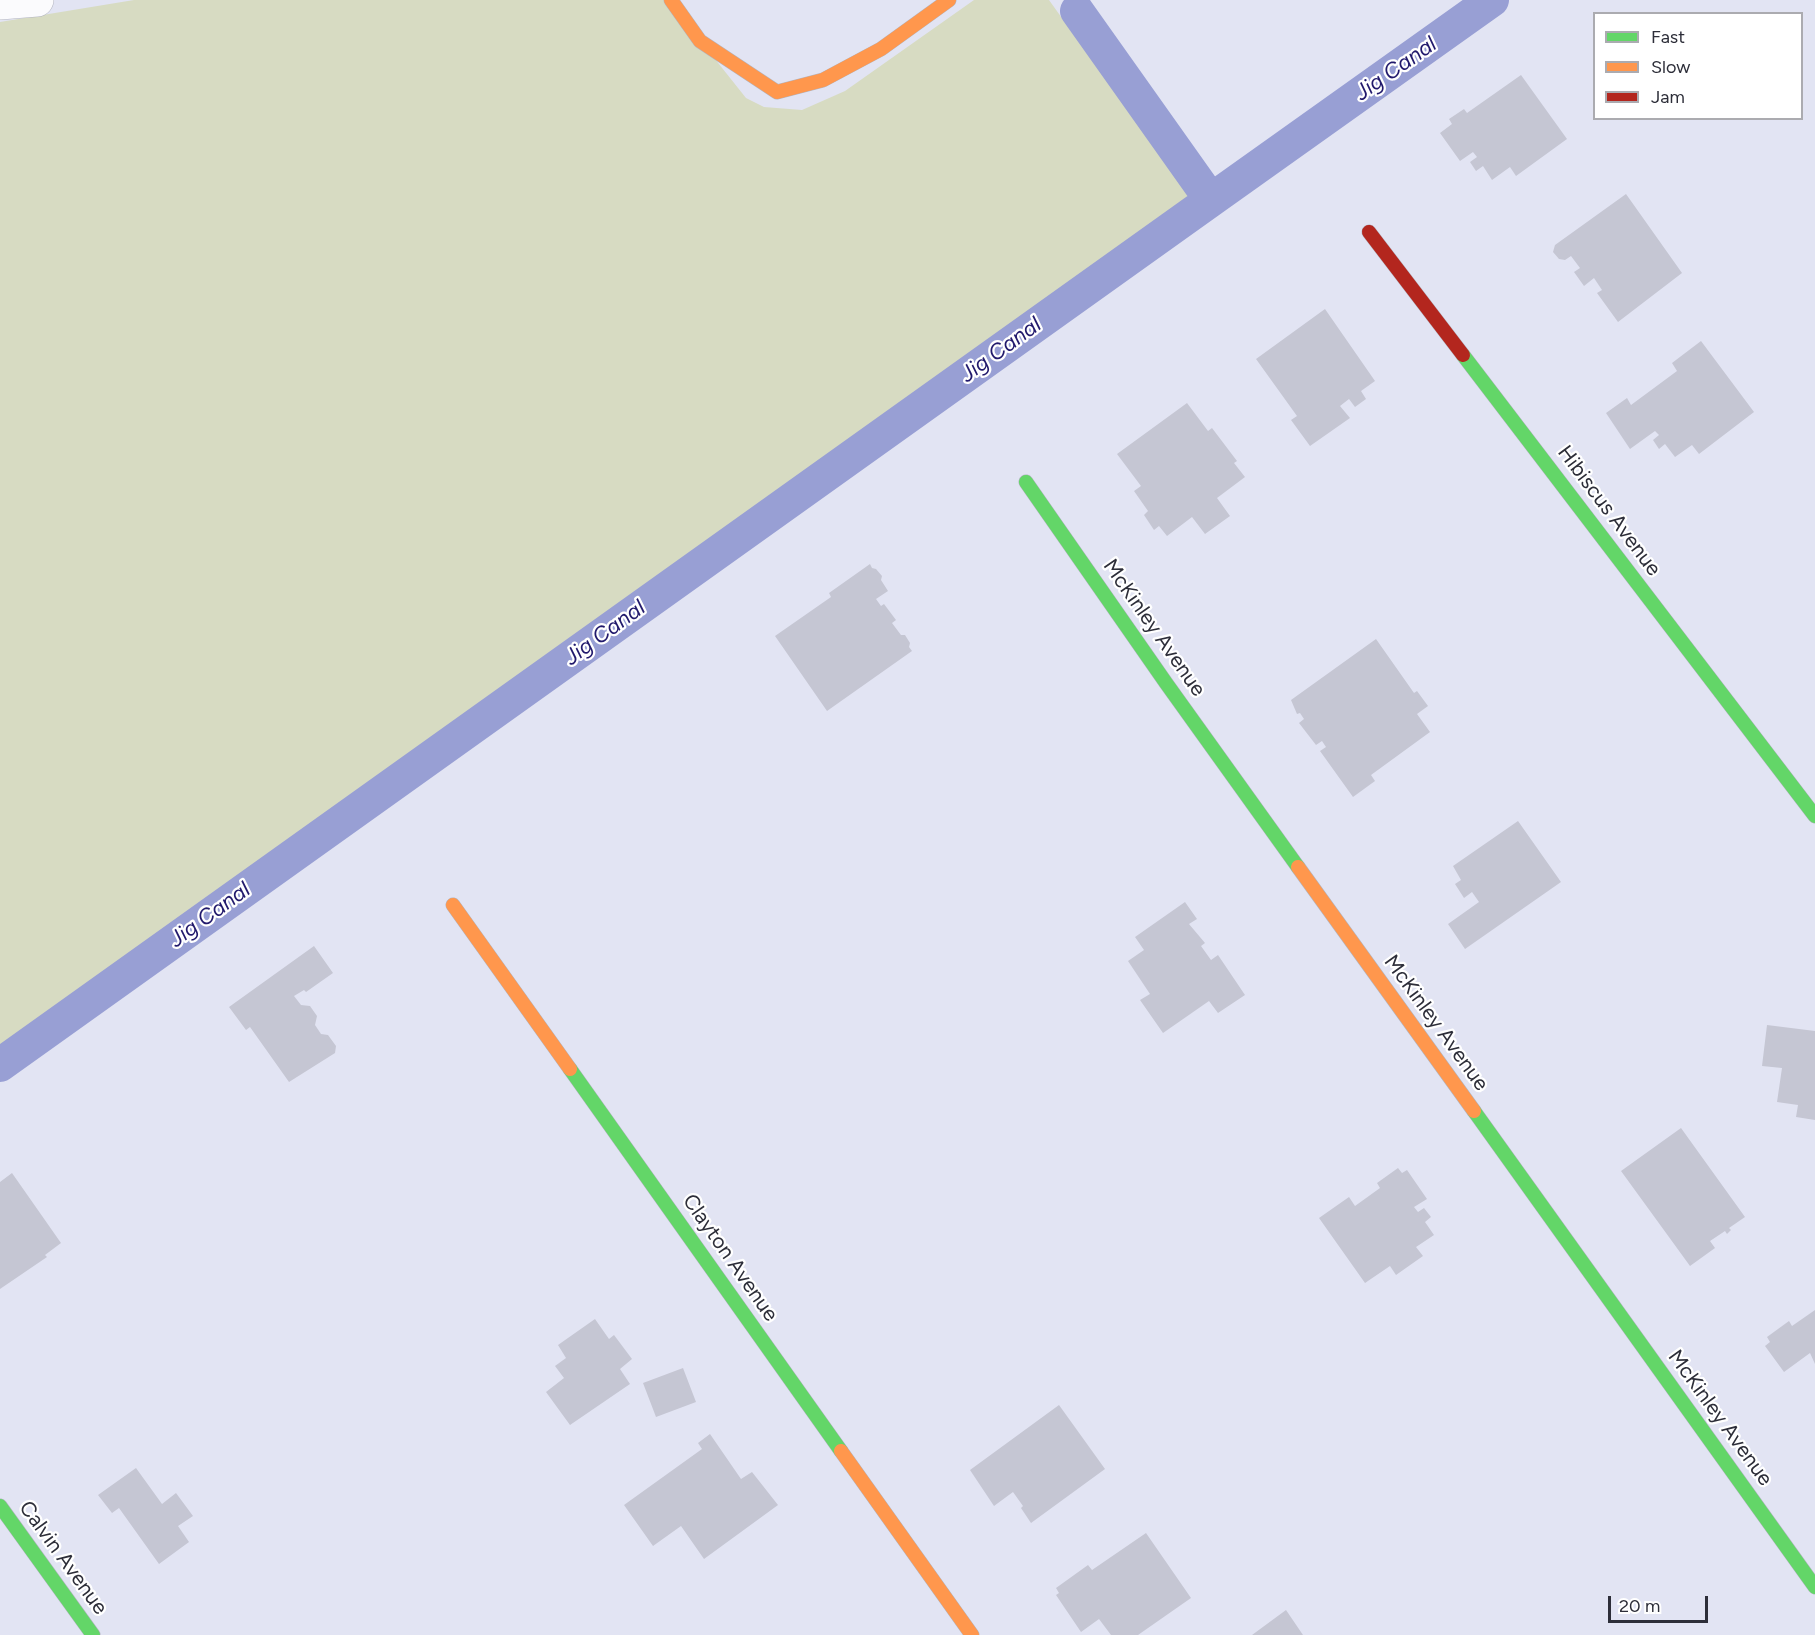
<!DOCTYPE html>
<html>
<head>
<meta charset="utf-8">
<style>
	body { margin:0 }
	#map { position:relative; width:1815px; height:1635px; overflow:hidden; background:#e2e4f3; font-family:Figtree,sans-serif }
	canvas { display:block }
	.legend { position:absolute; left:1593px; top:12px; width:210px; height:108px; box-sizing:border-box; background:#fff; border:2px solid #ababb0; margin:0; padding:8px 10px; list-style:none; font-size:18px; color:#2d2e39 }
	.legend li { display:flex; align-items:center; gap:12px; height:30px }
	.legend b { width:30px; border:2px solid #ababb0 }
	.scale { position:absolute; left:1608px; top:1596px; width:100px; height:27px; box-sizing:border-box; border:3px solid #2d2e39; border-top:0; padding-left:8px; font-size:18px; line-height:21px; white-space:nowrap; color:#2d2e39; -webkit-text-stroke:4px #fff; paint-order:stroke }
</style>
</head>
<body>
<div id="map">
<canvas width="1815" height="1635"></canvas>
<ul class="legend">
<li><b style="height:8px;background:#63d668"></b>Fast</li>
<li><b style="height:8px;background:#ff974d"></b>Slow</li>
<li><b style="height:8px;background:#b3261e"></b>Jam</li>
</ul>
<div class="scale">20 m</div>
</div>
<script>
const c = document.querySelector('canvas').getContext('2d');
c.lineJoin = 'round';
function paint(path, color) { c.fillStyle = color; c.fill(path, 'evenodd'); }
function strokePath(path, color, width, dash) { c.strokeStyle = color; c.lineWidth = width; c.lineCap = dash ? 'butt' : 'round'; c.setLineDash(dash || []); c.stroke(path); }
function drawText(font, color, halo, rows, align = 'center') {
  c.font = font + ' Figtree,sans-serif'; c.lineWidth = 4.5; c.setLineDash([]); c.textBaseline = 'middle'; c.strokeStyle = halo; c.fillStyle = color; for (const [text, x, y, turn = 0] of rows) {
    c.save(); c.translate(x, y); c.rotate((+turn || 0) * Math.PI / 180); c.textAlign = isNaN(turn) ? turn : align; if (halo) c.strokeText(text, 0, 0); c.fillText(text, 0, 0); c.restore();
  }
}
const green = new Path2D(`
	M 134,0 L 668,0 L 746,98 L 764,107 L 802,110 L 845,91 L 974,0 L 1049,0 L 1205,218 L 0,1064 L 0,22 Z`);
const canal = new Path2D(`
	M 1211,200 L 1492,0
	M 0,1065 L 1211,200 L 1077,11`);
const building = new Path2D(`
	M 1521,75 L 1567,139 L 1516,176 L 1510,167 L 1492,180 L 1483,166 L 1476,171 L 1470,162 L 1477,157 L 1473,152 L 1460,161 L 1440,133 L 1452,124 L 1449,119 L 1464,109 L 1467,113 Z
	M 1626,194 L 1682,273 L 1618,322 L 1597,293 L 1602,290 L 1594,278 L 1584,286 L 1574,272 L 1580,268 L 1571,256 L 1565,260 L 1559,259 L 1553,252 L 1555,245 Z
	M 1325,309 L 1375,381 L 1361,391 L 1366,399 L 1355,407 L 1349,399 L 1340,406 L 1350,418 L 1310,446 L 1291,420 L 1297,416 L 1256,359 Z
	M 1701,341 L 1754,412 L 1699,454 L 1692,445 L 1675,457 L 1665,444 L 1659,449 L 1653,440 L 1659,435 L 1655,431 L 1630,449 L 1606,413 L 1627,398 L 1631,405 L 1677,371 L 1672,363 Z
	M 1187,403 L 1208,431 L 1212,428 L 1237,461 L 1234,463 L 1245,477 L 1217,498 L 1230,516 L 1205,534 L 1192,517 L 1167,536 L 1159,526 L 1154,530 L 1144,515 L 1148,511 L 1134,491 L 1141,486 L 1117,454 Z
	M 870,564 L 872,568 L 876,569 L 882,576 L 881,580 L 888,591 L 876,599 L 881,606 L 884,604 L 896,620 L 892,623 L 901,635 L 905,635 L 910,643 L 909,647 L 912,651 L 827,711 L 775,636 L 831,597 L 829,593 Z
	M 1376,639 L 1414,693 L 1417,691 L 1428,706 L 1417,714 L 1430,732 L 1371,775 L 1375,781 L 1353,797 L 1320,751 L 1326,747 L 1322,741 L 1316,745 L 1299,723 L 1304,719 L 1300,713 L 1297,714 L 1291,700 Z
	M 1518,821 L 1561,882 L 1465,949 L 1448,924 L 1479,902 L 1472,892 L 1464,898 L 1455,884 L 1461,880 L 1453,866 Z
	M 1185,902 L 1197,919 L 1189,924 L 1205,943 L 1201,946 L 1211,960 L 1218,955 L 1245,995 L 1218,1013 L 1209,1001 L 1163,1033 L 1140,1000 L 1150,994 L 1128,961 L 1144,950 L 1135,937 Z
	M 314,946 L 333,973 L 306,992 L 304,990 L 294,996 L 301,1005 L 310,1006 L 317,1016 L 315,1025 L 321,1034 L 328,1035 L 336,1046 L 335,1053 L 289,1082 L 250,1027 L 246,1030 L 229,1007 Z
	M 1767,1025 L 1815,1031 L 1815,1120 L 1796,1117 L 1798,1105 L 1777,1102 L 1782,1068 L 1762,1066 Z
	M 1681,1128 L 1745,1217 L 1729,1228 L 1731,1230 L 1727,1234 L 1725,1231 L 1710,1241 L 1715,1248 L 1690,1266 L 1621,1171 Z
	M 1398,1168 L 1402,1173 L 1407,1170 L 1427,1199 L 1414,1207 L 1418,1212 L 1424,1208 L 1431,1217 L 1425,1222 L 1434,1235 L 1416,1247 L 1423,1256 L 1396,1275 L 1390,1266 L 1365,1283 L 1319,1218 L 1349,1197 L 1355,1206 L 1380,1188 L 1377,1183 Z
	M 12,1173 L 61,1243 L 45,1255 L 47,1257 L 0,1289 L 0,1182 Z
	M 1815,1310 L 1815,1364 L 1810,1353 L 1784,1372 L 1765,1346 L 1770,1342 L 1767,1337 L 1789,1321 L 1792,1326 Z
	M 595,1319 L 609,1339 L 614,1335 L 632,1359 L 620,1369 L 630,1384 L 570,1425 L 546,1392 L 564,1378 L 555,1366 L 566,1358 L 558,1345 Z
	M 683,1368 L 696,1402 L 656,1417 L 643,1383 Z
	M 1059,1405 L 1105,1469 L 1031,1523 L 1021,1508 L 1023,1506 L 1013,1492 L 994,1506 L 970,1470 Z
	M 710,1434 L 741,1479 L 752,1472 L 778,1505 L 704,1559 L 681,1526 L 653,1546 L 624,1505 L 702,1449 L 698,1443 Z
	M 136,1468 L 162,1504 L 176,1493 L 193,1516 L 178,1526 L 189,1542 L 159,1564 L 119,1508 L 112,1513 L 98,1495 Z
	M 1146,1533 L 1191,1598 L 1138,1635 L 1111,1635 L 1099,1619 L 1081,1632 L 1056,1595 L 1059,1593 L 1056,1588 L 1088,1565 L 1092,1570 Z
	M 1286,1610 L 1303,1635 L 1252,1635 Z`);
const street = new Path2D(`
	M 0,3 L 37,0`);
const fast = new Path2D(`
	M 1463,355 L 1815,816
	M 1026,482 L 1166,683 L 1298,867
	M 570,1069 L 841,1451
	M 1474,1111 L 1815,1587
	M 0,1506 L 93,1635`);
const slow = new Path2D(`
	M 671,0 L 700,41 L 777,92 L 823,80 L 881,49 L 949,0
	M 1298,867 L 1474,1111
	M 453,905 L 570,1069
	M 841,1451 L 972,1635`);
const jam = new Path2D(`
	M 1369,232 L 1463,355`);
const streetNames = [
	["Hibiscus Avenue",1609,511,53],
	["McKinley Avenue",1154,628,55],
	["McKinley Avenue",1436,1023,54],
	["Clayton Avenue",730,1258,55],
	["McKinley Avenue",1720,1418,54],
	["Calvin Avenue",63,1558,54]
];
const waterNames = [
	["Jig Canal",1396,69,-35],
	["Jig Canal",1001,350,-36],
	["Jig Canal",605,633,-36],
	["Jig Canal",210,915,-36]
];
paint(green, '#d7dbc2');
strokePath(canal, '#989fd4', 34);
paint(building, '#c5c6d3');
strokePath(street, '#b2b4bf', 34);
strokePath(fast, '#b2b4bf', 15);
strokePath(slow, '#b2b4bf', 15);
strokePath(jam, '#b2b4bf', 15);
strokePath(street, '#fbfbfd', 33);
strokePath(fast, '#63d668', 14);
strokePath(slow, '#ff974d', 14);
strokePath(jam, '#b3261e', 14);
drawText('21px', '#2d2e39', '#fff', streetNames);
drawText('italic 22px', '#21196c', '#fff', waterNames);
</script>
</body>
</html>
